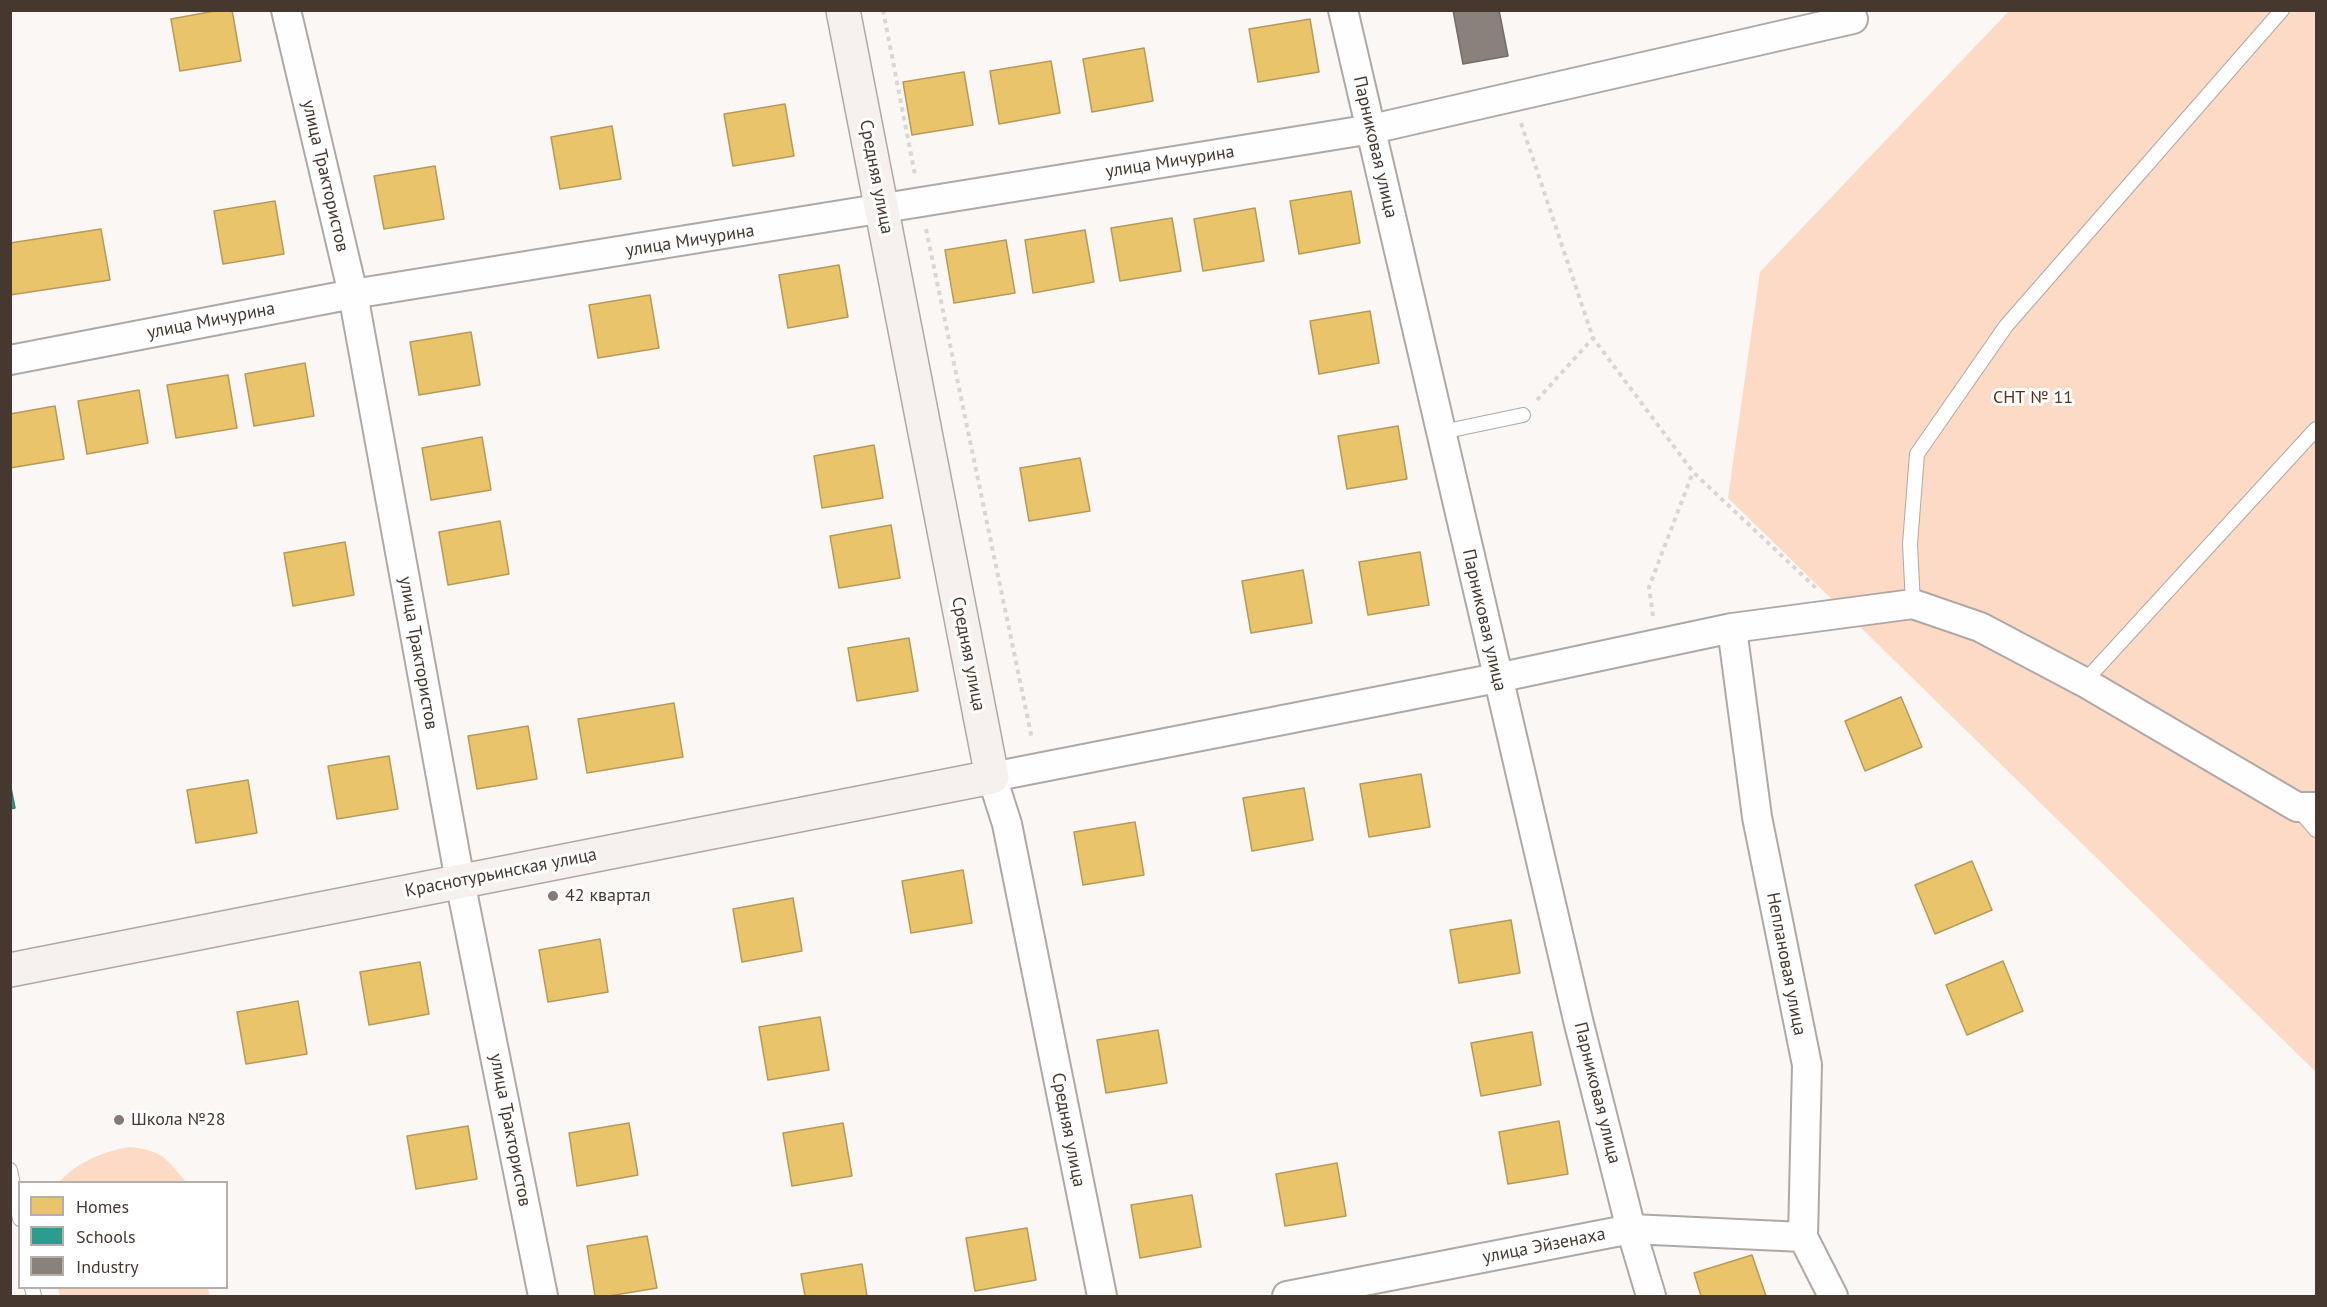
<!DOCTYPE html>
<html>
<head>
<meta charset="utf-8">
<style>
	body { margin:0 }
	#map { position:relative; width:2327px; height:1307px; overflow:hidden; background:#faf7f5; font-family:"PT Sans",sans-serif }
	canvas { display:block }
	.frame { position:absolute; inset:0; border:12px solid #46382f; pointer-events:none }
	.legend { position:absolute; left:18px; top:1181px; width:210px; height:108px; box-sizing:border-box; background:#fff; border:2px solid #b5afac; margin:0; padding:8px 10px; list-style:none; font-size:18px; color:#46382f }
	.legend li { display:flex; align-items:center; gap:12px; height:30px }
	.legend b { width:30px; border:2px solid #b5afac }
</style>
</head>
<body>
<div id="map">
<canvas width="2327" height="1307"></canvas>
<div class="frame"></div>
<ul class="legend">
<li><b style="height:16px;background:#e9c46a"></b>Homes</li>
<li><b style="height:16px;background:#2a9d8f"></b>Schools</li>
<li><b style="height:16px;background:#8a817c"></b>Industry</li>
</ul>
</div>
<script>
const c = document.querySelector('canvas').getContext('2d');
c.lineJoin = 'round';
function paint(path, color) { c.fillStyle = color; c.fill(path, 'evenodd'); }
function strokePath(path, color, width, dash) { c.strokeStyle = color; c.lineWidth = width; c.lineCap = dash ? 'butt' : 'round'; c.setLineDash(dash || []); c.stroke(path); }
function drawText(font, color, halo, rows, align = 'center') {
  c.font = font + ' "PT Sans",sans-serif'; c.lineWidth = 6; c.setLineDash([]); c.textBaseline = 'middle'; c.strokeStyle = halo; c.fillStyle = color; for (const [text, x, y, turn = 0] of rows) {
    c.save(); c.translate(x, y); c.rotate((+turn || 0) * Math.PI / 180); c.textAlign = isNaN(turn) ? turn : align; if (halo) c.strokeText(text, 0, 0); c.fillText(text, 0, 0); c.restore();
  }
}
const green = new Path2D(`
	M 2009,11 L 2316,11 L 2316,1072 L 1728,498 L 1760,272 Z
	M 128,1147 C 162,1150 165,1157 186,1182 L 59,1182 C 79,1161 101,1153 128,1147 Z
	M 58,1288 L 208,1288 L 210,1296 L 60,1296 Z`);
const homes = new Path2D(`
	M 220,10 L 232,10 L 241,61 L 180,71 L 171,19 Z
	M 1310,19 L 1319,72 L 1258,82 L 1249,29 Z
	M 1144,48 L 1153,101 L 1092,112 L 1083,59 Z
	M 1051,61 L 1060,113 L 999,124 L 990,71 Z
	M 964,72 L 973,125 L 912,135 L 903,82 Z
	M 785,104 L 794,156 L 733,166 L 724,114 Z
	M 612,126 L 621,179 L 560,189 L 551,137 Z
	M 435,166 L 444,219 L 384,229 L 374,176 Z
	M 1351,191 L 1360,243 L 1299,254 L 1290,201 Z
	M 275,201 L 284,254 L 223,264 L 214,211 Z
	M 1255,208 L 1264,261 L 1203,271 L 1194,219 Z
	M 1172,218 L 1181,271 L 1120,281 L 1111,228 Z
	M 101,229 L 110,280 L 10,295 L 10,243 Z
	M 1085,230 L 1094,282 L 1033,293 L 1025,240 Z
	M 1006,240 L 1015,293 L 954,303 L 945,250 Z
	M 839,265 L 848,317 L 788,328 L 779,275 Z
	M 650,295 L 659,348 L 598,358 L 589,305 Z
	M 1370,311 L 1379,363 L 1319,374 L 1310,321 Z
	M 471,332 L 480,385 L 419,395 L 410,342 Z
	M 305,363 L 314,416 L 254,426 L 245,374 Z
	M 228,375 L 237,428 L 176,438 L 167,385 Z
	M 139,390 L 148,443 L 87,454 L 78,401 Z
	M 55,406 L 64,459 L 10,468 L 10,414 Z
	M 1398,426 L 1407,479 L 1347,489 L 1338,436 Z
	M 482,437 L 491,490 L 431,500 L 422,448 Z
	M 874,445 L 883,498 L 822,508 L 814,456 Z
	M 1080,458 L 1090,511 L 1029,521 L 1020,468 Z
	M 500,521 L 509,574 L 448,585 L 439,532 Z
	M 891,525 L 900,578 L 839,588 L 830,536 Z
	M 345,542 L 354,595 L 293,606 L 284,553 Z
	M 1420,552 L 1429,605 L 1368,615 L 1359,562 Z
	M 1303,570 L 1312,623 L 1251,633 L 1242,581 Z
	M 909,638 L 918,691 L 857,701 L 848,648 Z
	M 1901,697 L 1922,747 L 1865,771 L 1845,721 Z
	M 674,703 L 683,757 L 587,773 L 578,719 Z
	M 528,726 L 537,779 L 477,789 L 468,736 Z
	M 389,756 L 398,809 L 337,819 L 328,766 Z
	M 1421,774 L 1430,827 L 1369,837 L 1360,784 Z
	M 248,780 L 257,833 L 196,843 L 187,790 Z
	M 1304,788 L 1313,840 L 1252,851 L 1243,798 Z
	M 1135,822 L 1144,875 L 1083,885 L 1074,832 Z
	M 1972,861 L 1992,910 L 1935,934 L 1915,885 Z
	M 963,870 L 972,923 L 911,933 L 902,881 Z
	M 793,898 L 802,951 L 742,962 L 733,909 Z
	M 1511,920 L 1520,973 L 1459,983 L 1450,930 Z
	M 600,939 L 608,992 L 548,1002 L 539,950 Z
	M 2003,961 L 2023,1011 L 1967,1035 L 1946,985 Z
	M 420,962 L 429,1014 L 369,1025 L 360,972 Z
	M 298,1001 L 307,1054 L 246,1064 L 237,1012 Z
	M 820,1017 L 829,1070 L 768,1080 L 759,1027 Z
	M 1158,1030 L 1167,1083 L 1106,1093 L 1097,1040 Z
	M 1532,1032 L 1541,1085 L 1481,1096 L 1471,1043 Z
	M 1559,1121 L 1568,1174 L 1508,1184 L 1499,1132 Z
	M 629,1123 L 638,1175 L 577,1186 L 569,1133 Z
	M 843,1123 L 852,1176 L 792,1186 L 783,1133 Z
	M 468,1126 L 477,1179 L 416,1189 L 407,1136 Z
	M 1337,1163 L 1346,1216 L 1285,1226 L 1276,1174 Z
	M 1192,1195 L 1201,1247 L 1140,1258 L 1131,1205 Z
	M 1027,1228 L 1036,1280 L 975,1291 L 966,1238 Z
	M 647,1236 L 657,1288 L 609,1296 L 595,1296 L 587,1246 Z
	M 1752,1255 L 1766,1296 L 1701,1296 L 1694,1273 Z
	M 862,1264 L 867,1296 L 805,1296 L 801,1274 Z`);
const schools = new Path2D(`
	M 10,783 L 15,808 L 10,809 Z`);
const industry = new Path2D(`
	M 1453,10 L 1499,10 L 1508,56 L 1463,64 Z`);
const path = new Path2D(`
	M 883,10 L 915,175
	M 1521,123 L 1593,338 L 1693,472 L 1816,588
	M 926,229 L 1032,739
	M 1537,400 L 1593,338
	M 1653,616 L 1649,587 L 1693,472`);
const lane = new Path2D(`
	M 1442,432 L 1523,415
	M 1913,604 L 1910,544 L 1917,454 L 2006,326 L 2282,10
	M 2084,682 L 2316,429
	M 2298,809 L 2316,830
	M 10,1170 L 20,1219
	M 32,1288 L 34,1296`);
const street = new Path2D(`
	M 286,10 L 353,294 L 460,881 L 543,1296
	M 1343,10 L 1579,1024 L 1631,1229 L 1651,1296
	M 10,360 L 353,294 L 1372,129 L 1853,19
	M 1732,628 L 1757,817 L 1807,1065 L 1803,1237 L 1833,1296
	M 1102,1296 L 1007,824 L 992,777 L 1497,678 L 1732,628 L 1913,604 L 1980,627 L 2084,682 L 2297,807 L 2316,807
	M 1287,1296 L 1631,1229 L 1803,1237`);
const secondary = new Path2D(`
	M 10,970 L 992,777 L 843,10`);
const markers = [
	[553,896,6,"#857b74"],
	[119,1120,6,"#857b74"]
];
const streetNames = [
	["Парниковая улица",1375,147,77],
	["улица Мичурина",1170,162,-9],
	["улица Трактористов",325,176,77],
	["Средняя улица",876,177,79],
	["улица Мичурина",690,241,-9],
	["улица Мичурина",211,321,-11],
	["Парниковая улица",1484,620,77],
	["улица Трактористов",418,653,80],
	["Средняя улица",968,654,79],
	["Краснотурьинская улица",501,873,-11],
	["Неплановая улица",1786,964,79],
	["Парниковая улица",1597,1093,76],
	["улица Трактористов",510,1130,79],
	["Средняя улица",1068,1130,79],
	["улица Эйзенаха",1544,1246,-11]
];
const parkNames = [
	["СНТ № 11",2033,398]
];
const poiNames = [
	["42 квартал",565,896],
	["Школа №28",131,1120]
];
paint(green, '#fcdac6');
paint(homes, '#e9c46a');
strokePath(homes, '#b89a58', 1.5);
paint(schools, '#2a9d8f');
strokePath(schools, '#327f72', 1.5);
paint(industry, '#8a817c');
strokePath(industry, '#766b65', 1.5);
strokePath(lane, '#b0a8a4', 16);
strokePath(street, '#b0a8a4', 32);
strokePath(secondary, '#b0a8a4', 36);
strokePath(path, '#d9d6d4', 4, [4.5, 4.5]);
strokePath(lane, '#fefefe', 14);
strokePath(street, '#fefefe', 28);
strokePath(secondary, '#f6f1ee', 33);
for (const [x, y, r, color] of markers) { const dot = new Path2D(); dot.arc(x, y, r, 0, 2 * Math.PI); c.fillStyle = color; c.fill(dot); strokePath(dot, '#fff', 2); }
drawText('18px', '#46382f', '#fff', streetNames);
drawText('18px', '#5b3216', '#fff', parkNames);
drawText('18px', '#46382f', '#fff', poiNames, 'left');
</script>
</body>
</html>
